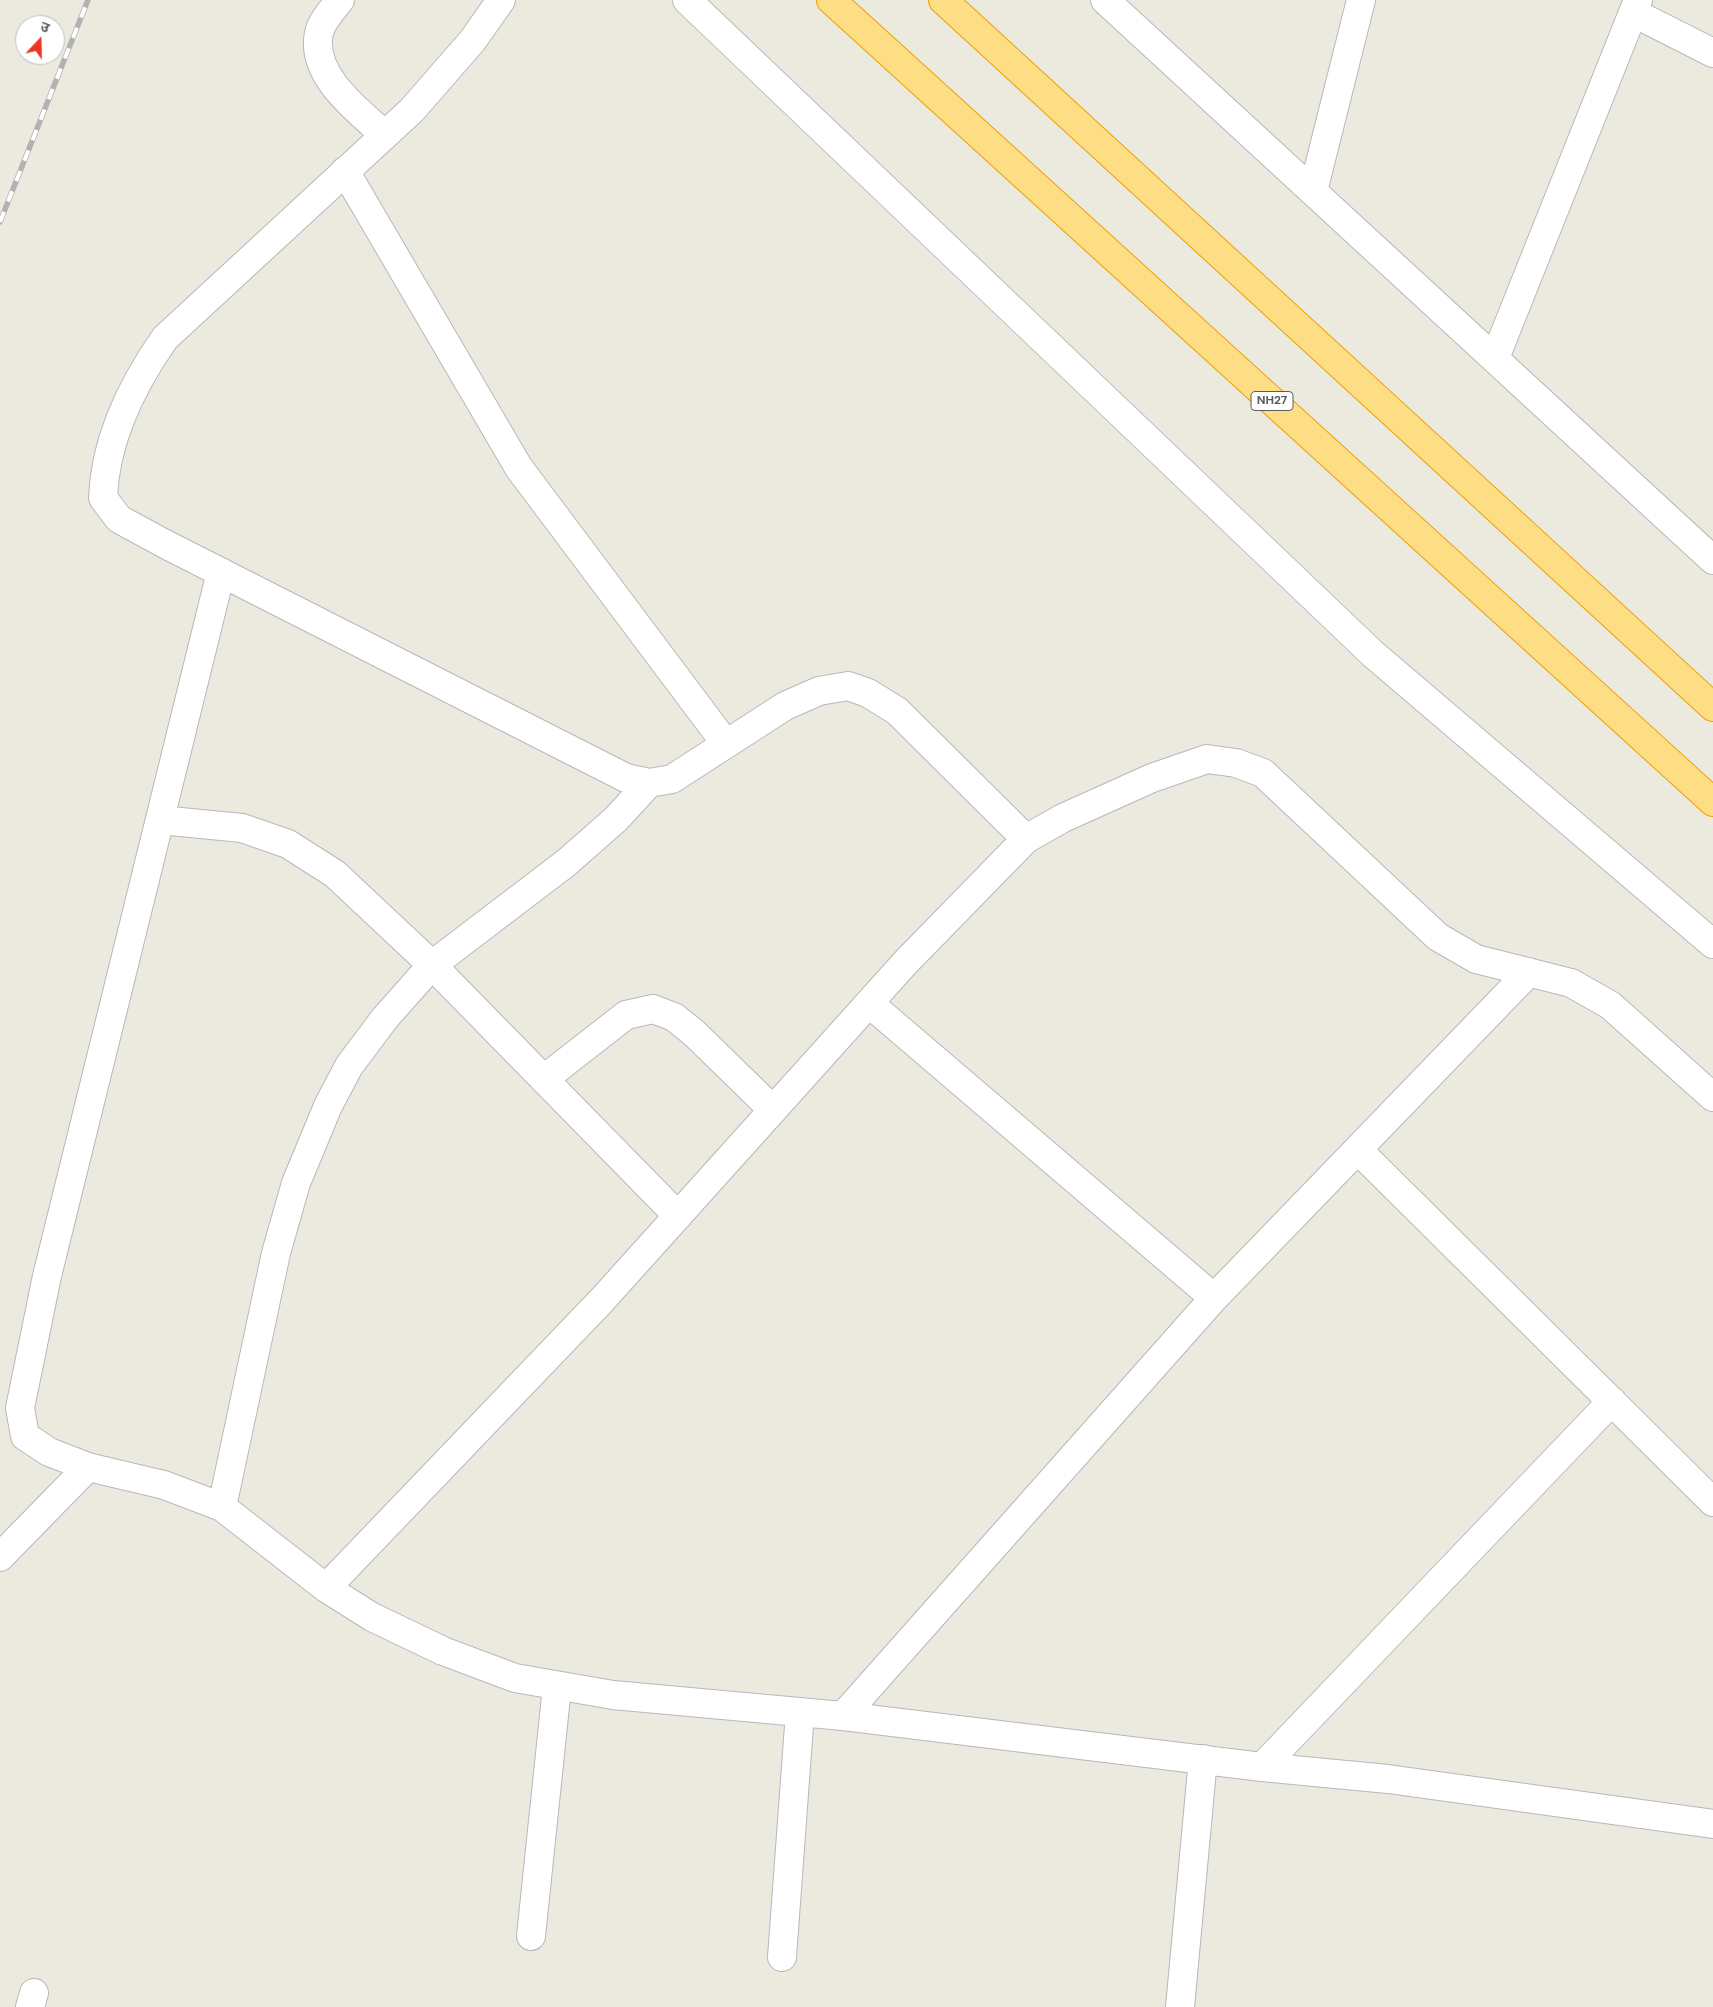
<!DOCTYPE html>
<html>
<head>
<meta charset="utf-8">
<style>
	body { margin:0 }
	#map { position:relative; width:1713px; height:2007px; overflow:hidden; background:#ece9df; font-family:"DM Sans","Noto Sans Devanagari",sans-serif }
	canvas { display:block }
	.north { position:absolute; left:15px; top:15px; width:50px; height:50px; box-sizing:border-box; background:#fff; border:1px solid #bcbec0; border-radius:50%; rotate:21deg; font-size:14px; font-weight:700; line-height:20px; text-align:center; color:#585c61 }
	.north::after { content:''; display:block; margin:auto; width:18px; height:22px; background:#ea3527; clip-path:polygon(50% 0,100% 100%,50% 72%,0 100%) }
</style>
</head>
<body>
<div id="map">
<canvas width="1713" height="2007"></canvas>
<div class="north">उ</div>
</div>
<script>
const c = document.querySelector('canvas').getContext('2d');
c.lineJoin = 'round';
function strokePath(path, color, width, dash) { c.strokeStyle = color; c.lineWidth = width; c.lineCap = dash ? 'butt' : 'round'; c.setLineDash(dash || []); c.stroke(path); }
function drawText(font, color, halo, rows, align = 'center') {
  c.font = font + ' "DM Sans",sans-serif'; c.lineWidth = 4.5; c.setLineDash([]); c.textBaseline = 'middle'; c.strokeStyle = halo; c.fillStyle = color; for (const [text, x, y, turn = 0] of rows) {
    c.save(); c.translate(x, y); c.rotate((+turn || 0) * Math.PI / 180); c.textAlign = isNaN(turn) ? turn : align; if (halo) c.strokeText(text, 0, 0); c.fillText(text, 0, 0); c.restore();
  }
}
const minor = new Path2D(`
	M 340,0 C 333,9 321,22 319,33 C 310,75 357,110 385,135
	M 501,0 L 473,40 L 412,110 L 165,338 C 132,385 105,440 103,498 L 119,519 L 165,544 L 626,778 L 649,783 L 672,779 L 785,706 L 819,691 L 848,686 L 868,693 L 897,711 L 1026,839
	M 687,0 L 1373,654 L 1713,944
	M 1105,0 L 1713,560
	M 1634,13 L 1713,53
	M 345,171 L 519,468 L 726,744
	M 1313,191 L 1361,0
	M 1495,358 L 1638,0
	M 221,572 L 47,1276 L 20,1408 L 25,1436 L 49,1452 L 88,1467 L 164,1485 L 222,1507 L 326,1588 L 372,1617 L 443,1651 L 515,1678 L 613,1695 L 843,1716 L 1262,1767 L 1388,1779 L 1713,1824
	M 160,820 L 242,828 L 288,844 L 335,874 L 432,965 L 678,1216
	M 870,1004 L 1214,1298
	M 544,1079 L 626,1015 L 653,1009 L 674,1017 L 694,1033 L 773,1110
	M 1358,1150 L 1713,1502
	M 222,1507 L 276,1253 L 296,1183 L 328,1106 L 349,1066 L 385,1018 L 432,965 L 566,863 L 616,819 L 649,783
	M 0,1557 L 88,1467
	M 326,1588 L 603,1299 L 905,963 L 1026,839 L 1063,818 L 1152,778 L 1207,759 L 1236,763 L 1263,773 L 1438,937 L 1476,959 L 1571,983 L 1610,1005 L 1713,1097
	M 843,1716 L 1214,1298 L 1529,972
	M 1262,1767 L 1612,1401
	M 531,1936 L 557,1687
	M 782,1957 L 800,1712
	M 30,2007 L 34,1993
	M 1180,2007 L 1203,1759`);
const highway = new Path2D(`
	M 831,0 L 1713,802
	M 943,0 L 1713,707`);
const rail = new Path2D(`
	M 0,222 L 88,0`);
const shields = [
	[1272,401,42]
];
const shieldNames = [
	["NH27",1272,401]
];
strokePath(minor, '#b5b8bd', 30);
strokePath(highway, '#eba100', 30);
strokePath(minor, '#fff', 28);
strokePath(highway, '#fede84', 28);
strokePath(rail, '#b1b2b2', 5.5);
strokePath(rail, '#fff', 4, [11]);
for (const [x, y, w] of shields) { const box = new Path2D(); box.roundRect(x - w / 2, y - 9.5, w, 19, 4); c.fillStyle = '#fff'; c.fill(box); strokePath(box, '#585c61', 1); }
drawText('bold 12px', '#585c61', null, shieldNames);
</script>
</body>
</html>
